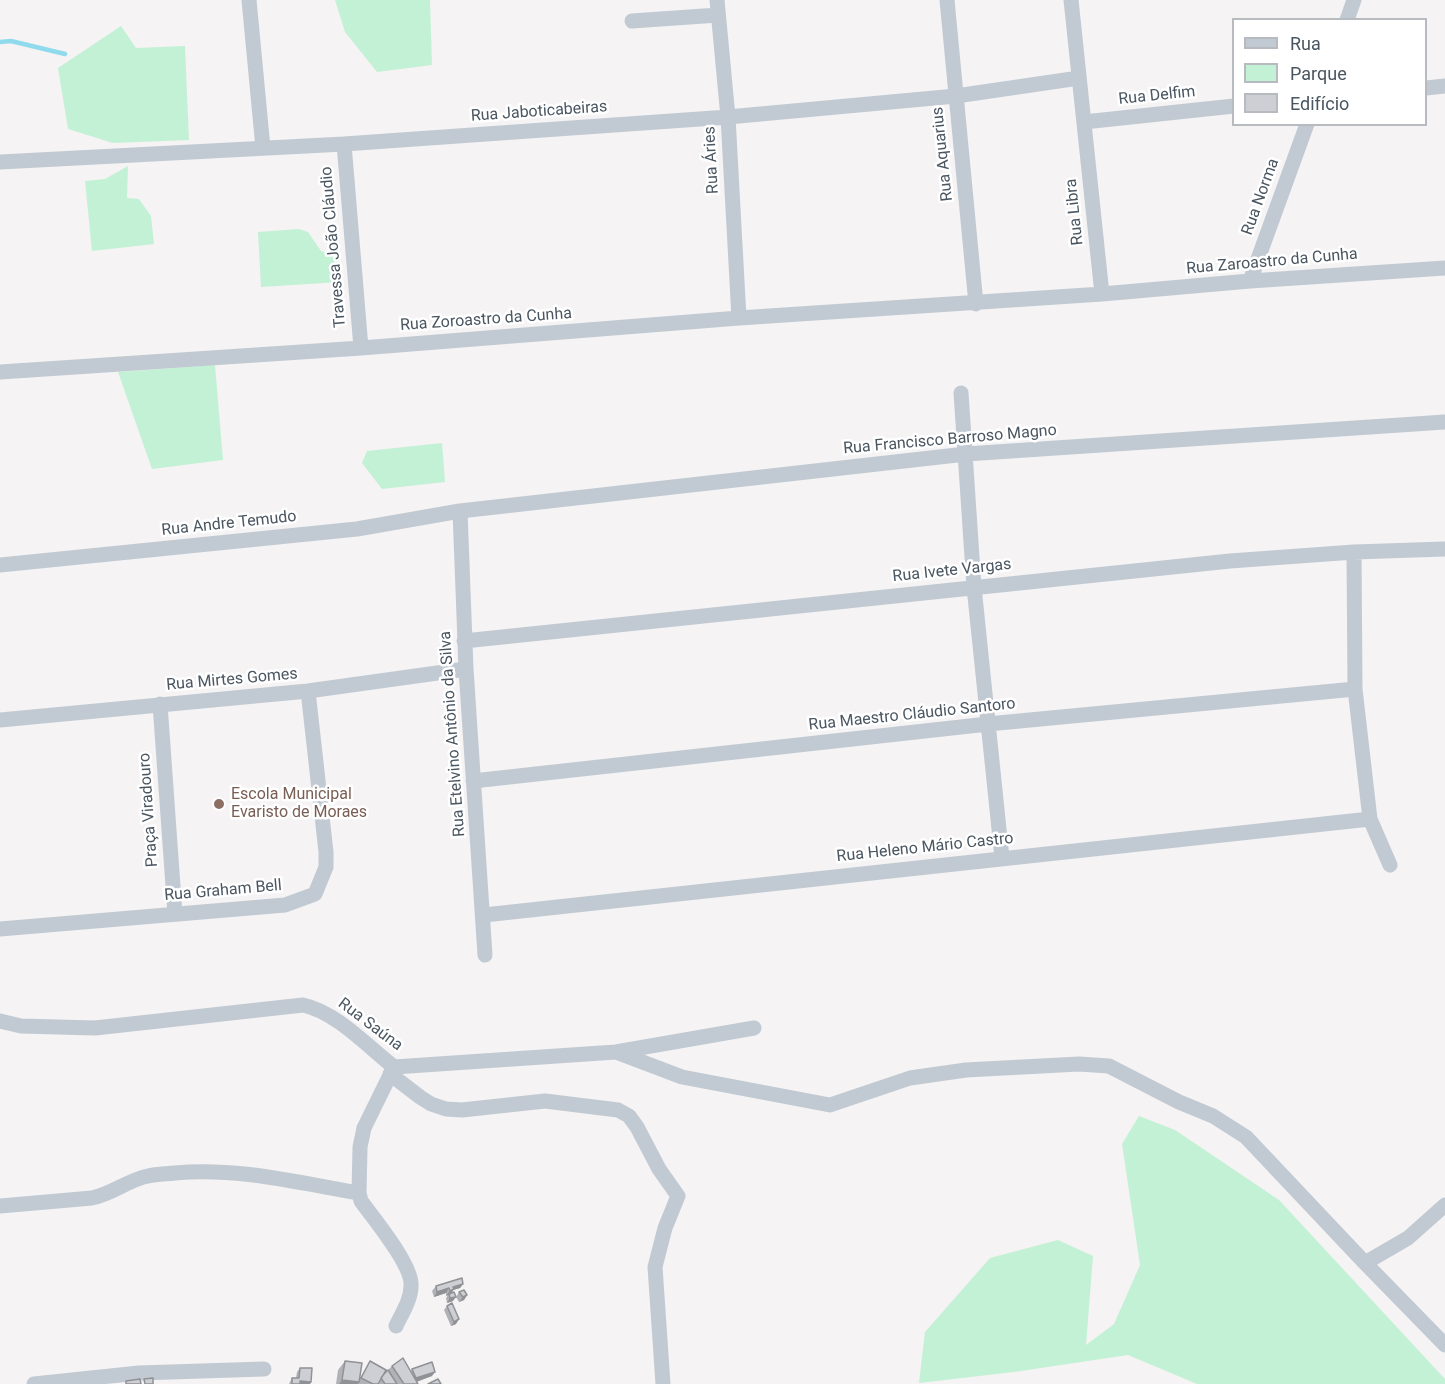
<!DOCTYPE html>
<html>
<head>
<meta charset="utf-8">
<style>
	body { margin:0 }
	#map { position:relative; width:1445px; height:1384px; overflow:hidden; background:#f5f3f3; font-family:Roboto,sans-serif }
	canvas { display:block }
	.legend { position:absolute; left:1232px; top:18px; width:195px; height:108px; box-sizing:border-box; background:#fff; border:2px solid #b7bbc0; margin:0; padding:8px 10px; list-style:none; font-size:18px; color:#4a5661 }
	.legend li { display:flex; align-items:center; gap:12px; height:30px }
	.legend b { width:30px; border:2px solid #b7bbc0 }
</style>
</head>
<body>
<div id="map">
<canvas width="1445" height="1384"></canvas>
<ul class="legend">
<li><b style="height:8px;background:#c1cad2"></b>Rua</li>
<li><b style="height:16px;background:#c3f1d5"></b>Parque</li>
<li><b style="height:16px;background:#cdcfd5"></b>Edifício</li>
</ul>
</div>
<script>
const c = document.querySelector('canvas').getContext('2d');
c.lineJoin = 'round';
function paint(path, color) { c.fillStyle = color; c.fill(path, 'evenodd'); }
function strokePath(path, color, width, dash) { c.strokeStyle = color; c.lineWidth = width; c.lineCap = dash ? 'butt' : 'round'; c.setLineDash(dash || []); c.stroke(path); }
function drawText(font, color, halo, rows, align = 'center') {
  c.font = font + ' Roboto,sans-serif'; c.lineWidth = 5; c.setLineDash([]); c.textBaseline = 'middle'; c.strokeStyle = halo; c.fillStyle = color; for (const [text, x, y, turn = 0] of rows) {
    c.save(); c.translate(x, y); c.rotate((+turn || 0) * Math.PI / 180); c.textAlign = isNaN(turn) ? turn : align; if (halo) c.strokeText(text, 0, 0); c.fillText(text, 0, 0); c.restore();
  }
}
const green = new Path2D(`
	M 335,0 L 430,0 L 432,65 L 377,72 L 345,32 Z
	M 121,26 L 136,48 L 185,46 L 189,140 L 113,143 L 68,129 L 58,68 Z
	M 128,166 L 127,198 L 139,199 L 151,216 L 154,244 L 92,251 L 85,181 L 105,179 Z
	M 299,229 L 308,232 L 321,251 L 338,255 L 340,282 L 261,287 L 258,232 Z
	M 215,365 L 223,460 L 152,469 L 118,372 Z
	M 442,443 L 445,482 L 382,489 L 362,463 L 367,451 Z
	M 1139,1116 L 1175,1130 L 1279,1200 L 1445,1379 L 1445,1384 L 1197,1384 L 1128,1355 L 1014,1372 L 919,1383 L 925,1332 L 990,1258 L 1058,1240 L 1093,1256 L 1086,1345 L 1114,1324 L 1140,1265 L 1122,1144 Z`);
const stream = new Path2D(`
	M 0,42 L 11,41 L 65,54`);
const street = new Path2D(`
	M 249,0 L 263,148
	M 717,0 L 728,117 L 739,318
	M 947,0 L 976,304
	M 1347,20 L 1354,0
	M 632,21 L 718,15
	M 1426,88 L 1445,86
	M 1084,122 L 1234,106
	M 344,144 L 361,348
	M 0,162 L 344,144 L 728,117 L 956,96 L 1079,78
	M 1250,281 L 1307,124
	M 1102,294 L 1250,281 L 1445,268
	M 0,372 L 361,348 L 739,318 L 1102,294 L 1071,0
	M 961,393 L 974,587 L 1002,858
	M 460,511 L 466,669 L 485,955
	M 1354,552 L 1355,689 L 1370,819 L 1390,865
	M 0,565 L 357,529 L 460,511 L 966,454 L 1445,422
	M 464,641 L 1230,561 L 1354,552 L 1445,549
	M 160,704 L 175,914
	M 0,720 L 308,691 L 466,669
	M 473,781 L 988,724 L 1355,689
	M 484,915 L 1370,819
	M 0,929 L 285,905 L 315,894 L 326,867 L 326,852 L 308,691
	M 0,1021 L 21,1026 L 95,1028 L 303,1005 C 336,1012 367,1046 394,1067 L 616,1052 L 754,1028
	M 616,1052 L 682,1077 L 830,1105 L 910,1078 L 966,1070 L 1079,1064 L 1109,1066 L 1179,1102 L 1213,1116 L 1246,1137 L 1365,1263 L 1408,1238 L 1445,1205
	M 394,1067 L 364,1128 L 360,1147 L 359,1193 L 361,1201 C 374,1219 413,1266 411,1286 C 411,1300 402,1313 396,1326
	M 390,1074 L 420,1097 L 431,1104 L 446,1109 L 462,1110 L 545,1101 L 618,1110 L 629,1116 L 637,1127 L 659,1169 L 678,1196 L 665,1228 L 655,1267 L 663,1384
	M 0,1206 L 92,1198 C 112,1194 128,1180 148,1176 C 156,1174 166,1174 175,1173 C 237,1167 299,1183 359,1193
	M 1365,1263 L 1445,1345
	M 34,1384 L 139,1373 L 264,1369`);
const wall = new Path2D(`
	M 463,1284 L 460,1288 L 453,1290 L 452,1293 L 453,1301 L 447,1303 L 446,1298 L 448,1295 L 446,1296 L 446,1293 L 434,1297 L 432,1291 L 436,1286 Z
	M 459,1292 L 467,1295 L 464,1300 L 459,1302 L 456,1297 Z
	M 447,1306 L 456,1324 L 451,1326 L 444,1310 Z
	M 345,1361 L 360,1378 L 370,1361 L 384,1374 L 392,1366 L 411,1371 L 412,1369 L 432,1376 L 417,1382 L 418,1384 L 336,1384 L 338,1370 Z
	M 300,1368 L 311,1382 L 310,1384 L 289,1384 L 292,1378 L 296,1378 L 297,1372 Z`);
const shadedWall = new Path2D(`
	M 463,1284 L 460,1288 L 453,1290 L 451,1294 L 446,1296 L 453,1287 Z
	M 449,1288 L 446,1293 L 434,1297 L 437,1292 Z
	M 467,1295 L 464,1300 L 459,1302 L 463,1297 Z
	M 456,1297 L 453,1301 L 447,1303 L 450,1298 Z
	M 459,1319 L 456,1324 L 451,1326 L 454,1322 Z
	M 435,1372 L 432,1376 L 412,1383 L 416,1378 Z
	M 342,1380 L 359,1382 L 358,1384 L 339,1384 Z
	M 300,1381 L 311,1382 L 310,1384 L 299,1384 Z`);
const building = new Path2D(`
	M 462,1278 L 463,1284 L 453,1287 L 454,1289 L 450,1291 L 449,1288 L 437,1292 L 436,1286 Z
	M 464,1290 L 467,1295 L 463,1297 L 459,1292 Z
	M 454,1292 L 456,1297 L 450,1298 L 449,1294 Z
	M 452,1303 L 459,1319 L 454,1322 L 447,1306 Z
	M 403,1358 L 418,1384 L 404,1384 L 392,1366 Z
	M 345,1361 L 362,1363 L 359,1382 L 342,1380 Z
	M 370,1361 L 386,1370 L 378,1384 L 373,1384 L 361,1378 Z
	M 432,1362 L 435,1372 L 416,1378 L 412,1369 Z
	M 300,1368 L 312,1368 L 311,1382 L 300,1381 L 300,1384 L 292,1384 L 292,1378 L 299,1378 Z
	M 388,1370 L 397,1384 L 385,1384 L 381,1378 L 384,1374 Z
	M 153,1378 L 153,1384 L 145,1384 L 144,1379 Z
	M 140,1379 L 141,1384 L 126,1384 L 126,1381 Z
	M 438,1379 L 441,1384 L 428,1384 Z`);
const markers = [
	[219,804,6,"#8d6e63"]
];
const streetNames = [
	["Rua Delfim",1157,96,-6],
	["Rua Jaboticabeiras",539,112,-4],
	["Rua Aquarius",943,154,-96],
	["Rua Áries",712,160,-93],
	["Rua Norma",1261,197,-70],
	["Rua Libra",1075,212,-96],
	["Travessa João Cláudio",334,247,-95],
	["Rua Zaroastro da Cunha",1272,262,-5],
	["Rua Zoroastro da Cunha",486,320,-4],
	["Rua Francisco Barroso Magno",950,440,-5],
	["Rua Andre Temudo",229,524,-6],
	["Rua Ivete Vargas",952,571,-6],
	["Rua Mirtes Gomes",232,680,-5],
	["Rua Maestro Cláudio Santoro",912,715,-6],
	["Rua Etelvino Antônio da Silva",453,734,-94],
	["Praça Viradouro",149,810,-94],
	["Rua Heleno Mário Castro",925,848,-6],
	["Rua Graham Bell",223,891,-5],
	["Rua Saúna",370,1025,37]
];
const educationNames = [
	["Escola Municipal",231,795],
	["Evaristo de Moraes",231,813]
];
paint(green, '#c3f1d5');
strokePath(stream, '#90daee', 4.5);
strokePath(street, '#c1cad2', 15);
paint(wall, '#b0b2b7');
paint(shadedWall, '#909195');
paint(building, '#cdcfd5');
strokePath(building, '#909195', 1.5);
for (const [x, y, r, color] of markers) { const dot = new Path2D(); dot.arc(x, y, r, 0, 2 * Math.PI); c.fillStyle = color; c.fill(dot); strokePath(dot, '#fff', 2); }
drawText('16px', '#4a5661', '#fff', streetNames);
drawText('16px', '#785e54', '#fff', educationNames, 'left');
</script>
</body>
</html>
